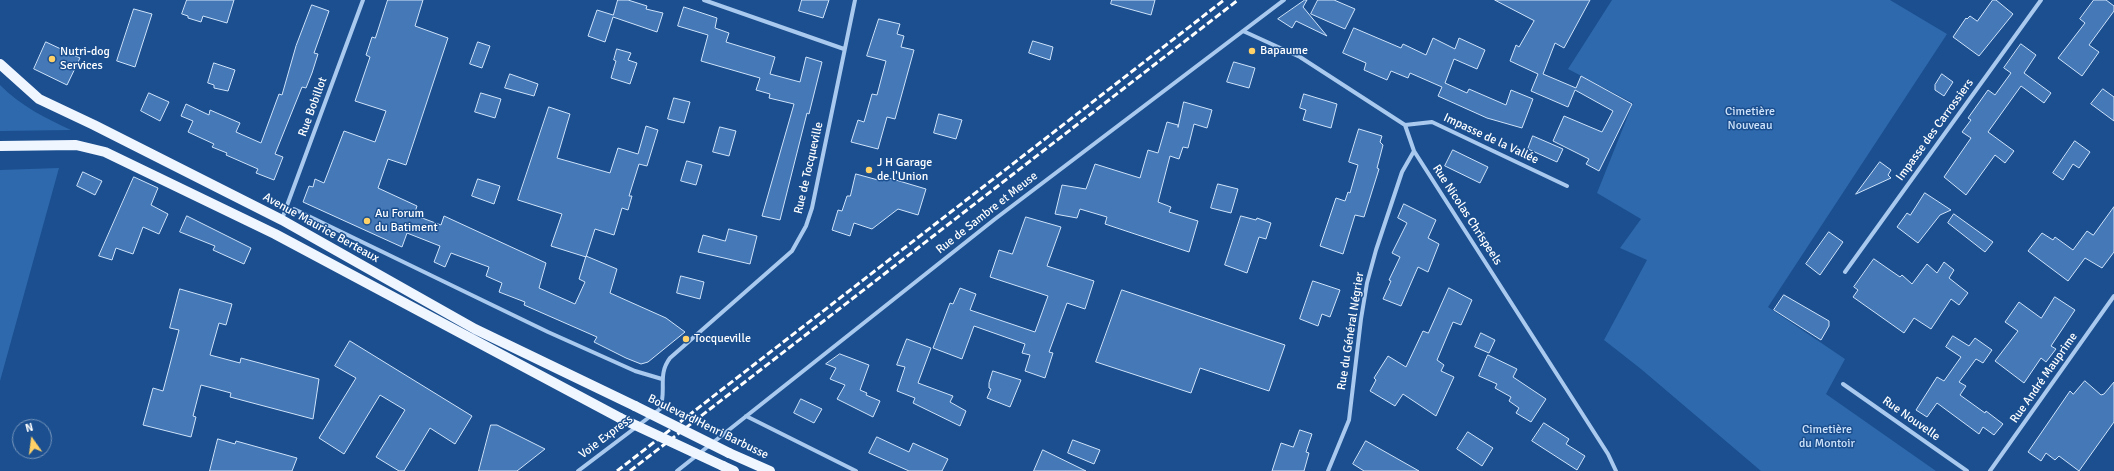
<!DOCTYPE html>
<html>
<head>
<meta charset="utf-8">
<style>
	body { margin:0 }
	#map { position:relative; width:2114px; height:471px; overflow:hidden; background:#1b4f8f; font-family:Signika,sans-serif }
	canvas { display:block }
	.north { position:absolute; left:12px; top:419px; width:40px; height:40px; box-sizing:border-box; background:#1b4f8f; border:1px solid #7695bc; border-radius:50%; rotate:346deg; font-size:11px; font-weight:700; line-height:16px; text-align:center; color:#fff }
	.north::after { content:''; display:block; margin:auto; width:14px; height:18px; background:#ffd166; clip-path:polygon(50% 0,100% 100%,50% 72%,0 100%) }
</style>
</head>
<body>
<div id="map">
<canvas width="2114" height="471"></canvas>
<div class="north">N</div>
</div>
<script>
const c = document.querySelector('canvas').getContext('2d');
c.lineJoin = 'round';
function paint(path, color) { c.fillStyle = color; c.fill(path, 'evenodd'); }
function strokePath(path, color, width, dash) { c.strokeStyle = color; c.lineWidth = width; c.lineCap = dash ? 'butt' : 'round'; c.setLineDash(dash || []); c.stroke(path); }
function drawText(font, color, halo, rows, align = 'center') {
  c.font = font + ' Signika,sans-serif'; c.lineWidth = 3; c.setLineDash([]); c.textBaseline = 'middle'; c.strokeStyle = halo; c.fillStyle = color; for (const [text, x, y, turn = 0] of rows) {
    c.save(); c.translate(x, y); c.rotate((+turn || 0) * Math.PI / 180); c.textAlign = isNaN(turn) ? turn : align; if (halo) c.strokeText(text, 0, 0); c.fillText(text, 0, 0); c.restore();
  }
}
const green = new Path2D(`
	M 1612,0 L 1890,0 L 1947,34 L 1768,307 L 1845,359 L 1826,394 L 1936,471 L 1761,471 L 1641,369 L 1604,340 L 1647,260 L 1620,248 L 1641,219 L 1597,193 L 1633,103 L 1568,69 Z
	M 0,85 C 21,106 45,118 71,130 L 0,131 Z
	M 59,168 L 0,381 L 0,170 Z`);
const building = new Path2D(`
	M 187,0 L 234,0 L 227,23 L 203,16 L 201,22 L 188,18 L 188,16 L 182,14 Z
	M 388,0 L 423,0 L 415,26 L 448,38 L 406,165 L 388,159 L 378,188 L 417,206 L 414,215 L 441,225 L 444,216 L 546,263 L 539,288 L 575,304 L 585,282 L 579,279 L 586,256 L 617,269 L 610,293 L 666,318 L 685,332 L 648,362 L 641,364 L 626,358 L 594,342 L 597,337 L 524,305 L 525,302 L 499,292 L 502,283 L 486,276 L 489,267 L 451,253 L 445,267 L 434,262 L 440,246 L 407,233 L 402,247 L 303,202 L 309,186 L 313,187 L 315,179 L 324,183 L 344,131 L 375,142 L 386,111 L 355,101 L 370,57 L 366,55 L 372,37 L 375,38 Z
	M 618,0 L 628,0 L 647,6 L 646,9 L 663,13 L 657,32 L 613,17 L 605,42 L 588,36 L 597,10 L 613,15 Z
	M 802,0 L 829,0 L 823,18 L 799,11 Z
	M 1112,0 L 1155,0 L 1151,15 L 1111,4 Z
	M 1305,0 L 1307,0 L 1303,7 L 1327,36 L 1296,21 L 1292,28 L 1278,19 Z
	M 1318,0 L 1334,0 L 1355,9 L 1345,29 L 1311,14 Z
	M 1495,0 L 1590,0 L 1564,48 L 1555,43 L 1543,74 L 1576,88 L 1581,76 L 1632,104 L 1599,171 L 1586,164 L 1589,159 L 1553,141 L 1564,116 L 1602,132 L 1613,111 L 1575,90 L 1568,107 L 1531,91 L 1538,74 L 1510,61 L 1516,45 L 1519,47 L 1534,21 Z
	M 1993,0 L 1996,0 L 2013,14 L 1979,56 L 1953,37 L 1966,18 L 1967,19 L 1970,16 L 1977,21 Z
	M 2094,0 L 2106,0 L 2114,6 L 2114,11 L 2089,45 L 2099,52 L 2082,76 L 2058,58 L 2085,23 L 2080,19 Z
	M 312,5 L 329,11 L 314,53 L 318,54 L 312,73 L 306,88 L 302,87 L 275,154 L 283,157 L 274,180 L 256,173 L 258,169 L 226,155 L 227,153 L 212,147 L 214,144 L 188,132 L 193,121 L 181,116 L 186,104 L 209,115 L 210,110 L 240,123 L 236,132 L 261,143 L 279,94 L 282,95 L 296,46 Z
	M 684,7 L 717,18 L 715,28 L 729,33 L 726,42 L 775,57 L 770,74 L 800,82 L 806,57 L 822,62 L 809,114 L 807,113 L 780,220 L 762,216 L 794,104 L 769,98 L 770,94 L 756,90 L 760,78 L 701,61 L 708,35 L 678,26 Z
	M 134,9 L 152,14 L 135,67 L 117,61 Z
	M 879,19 L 900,24 L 897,34 L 904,36 L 901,47 L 914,50 L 895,119 L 887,117 L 878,149 L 851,142 L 858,120 L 864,122 L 872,94 L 877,95 L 886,61 L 867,56 Z
	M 1354,28 L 1401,48 L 1403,44 L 1426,55 L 1433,38 L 1455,49 L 1459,38 L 1485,50 L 1477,69 L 1454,59 L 1445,83 L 1467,93 L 1469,89 L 1506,105 L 1511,90 L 1533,99 L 1522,128 L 1487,118 L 1438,96 L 1442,87 L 1410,73 L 1408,78 L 1391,71 L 1387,80 L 1364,70 L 1366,63 L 1343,53 Z
	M 1033,41 L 1053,47 L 1050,60 L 1029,53 Z
	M 46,42 L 80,58 L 67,85 L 34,69 Z
	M 478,42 L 490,46 L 482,68 L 470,64 Z
	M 2021,44 L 2036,55 L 2024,73 L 2051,93 L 2044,103 L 2021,86 L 1988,132 L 2014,151 L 2005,163 L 1995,155 L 1966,195 L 1944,177 L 1971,138 L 1962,132 L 1971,120 L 1968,118 L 1988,90 L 1995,95 L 2011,73 L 2004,68 Z
	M 617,49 L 631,53 L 628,60 L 637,63 L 630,84 L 611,78 L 616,61 L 614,60 Z
	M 1234,62 L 1255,68 L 1249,88 L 1227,82 Z
	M 214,63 L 235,70 L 228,91 L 214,88 L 214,85 L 208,83 Z
	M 510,74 L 538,84 L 534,96 L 505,88 Z
	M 1942,74 L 1953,82 L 1944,96 L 1935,90 L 1935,85 Z
	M 2103,89 L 2114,97 L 2114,121 L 2091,104 Z
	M 149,93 L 169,102 L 160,121 L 141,111 Z
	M 481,93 L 501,99 L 495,118 L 475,112 Z
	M 1304,94 L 1337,104 L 1331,128 L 1303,120 L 1306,110 L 1300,108 Z
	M 674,98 L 690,102 L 684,123 L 668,119 Z
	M 1184,102 L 1212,110 L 1207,128 L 1194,124 L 1188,148 L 1183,147 L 1179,159 L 1170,156 L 1158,202 L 1171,207 L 1169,212 L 1198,221 L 1189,252 L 1105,224 L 1107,217 L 1080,209 L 1077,218 L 1055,214 L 1062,185 L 1086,189 L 1095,164 L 1140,178 L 1148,150 L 1158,153 L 1167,122 L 1178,125 L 1178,127 Z
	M 549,107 L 570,114 L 557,158 L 610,173 L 618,148 L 638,154 L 646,126 L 658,130 L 647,166 L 639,164 L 629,196 L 632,196 L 628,210 L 622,208 L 614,235 L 595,229 L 586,257 L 551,246 L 562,214 L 518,200 Z
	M 939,114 L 962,120 L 956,139 L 934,133 Z
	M 720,127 L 736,131 L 729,156 L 713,152 Z
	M 1359,129 L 1382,136 L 1380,142 L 1383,145 L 1377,168 L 1379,169 L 1364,217 L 1355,215 L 1343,254 L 1320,246 L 1336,198 L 1345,201 L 1348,192 L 1350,193 L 1358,165 L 1349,162 Z
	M 1533,136 L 1563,149 L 1557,162 L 1528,149 Z
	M 2075,141 L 2090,152 L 2079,168 L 2073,164 L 2063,180 L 2053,173 Z
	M 1453,150 L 1488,167 L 1480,183 L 1445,166 Z
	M 687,161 L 702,165 L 696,185 L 681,181 Z
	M 1880,162 L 1891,170 L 1888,175 L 1891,178 L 1856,194 Z
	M 83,172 L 102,181 L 95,195 L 77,186 Z
	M 856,174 L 878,180 L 879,175 L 926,189 L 918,215 L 898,209 L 872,229 L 854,223 L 850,236 L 832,230 L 838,210 L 842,211 L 847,196 L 850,196 Z
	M 134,177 L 158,188 L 151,205 L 168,214 L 159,234 L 143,227 L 133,254 L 116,248 L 112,260 L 99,256 Z
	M 478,179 L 500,186 L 494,204 L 472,196 Z
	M 1218,184 L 1238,189 L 1231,213 L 1211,208 Z
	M 1925,193 L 1951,210 L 1940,215 L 1918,243 L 1897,227 L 1907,213 L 1910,215 Z
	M 1404,204 L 1436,220 L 1428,238 L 1439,244 L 1428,272 L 1418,267 L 1401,306 L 1383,299 L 1391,281 L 1389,280 L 1400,257 L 1392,253 L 1407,223 L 1398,218 Z
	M 2114,207 L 2114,252 L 2102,268 L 2085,258 L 2068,281 L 2028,251 L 2042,233 L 2053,240 L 2055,237 L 2073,250 L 2087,231 L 2093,235 Z
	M 1954,214 L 1993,242 L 1985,252 L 1948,223 Z
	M 187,216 L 251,248 L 244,264 L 213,250 L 215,246 L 180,232 Z
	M 1241,216 L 1256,220 L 1257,218 L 1271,223 L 1266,239 L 1259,237 L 1247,273 L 1225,265 Z
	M 1026,217 L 1061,227 L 1047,266 L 1094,281 L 1085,309 L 1067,303 L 1049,352 L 1053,353 L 1045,378 L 1025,371 L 1030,355 L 1022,353 L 1025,344 L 974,326 L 962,359 L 933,348 L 950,303 L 953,304 L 960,288 L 976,294 L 970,310 L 1035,332 L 1048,296 L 990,277 L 999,250 L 1012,254 Z
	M 729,229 L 757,236 L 750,264 L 698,252 L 703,235 L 725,241 Z
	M 1829,232 L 1843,242 L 1820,275 L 1806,264 Z
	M 1874,259 L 1900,277 L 1902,275 L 1912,284 L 1927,264 L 1937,273 L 1944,262 L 1954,270 L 1949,278 L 1968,293 L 1959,305 L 1951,299 L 1931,329 L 1914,318 L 1904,333 L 1853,297 L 1858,290 L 1854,287 Z
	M 681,276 L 704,282 L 700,299 L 677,293 Z
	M 1313,281 L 1340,290 L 1330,317 L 1322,314 L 1318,326 L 1300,319 Z
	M 1449,288 L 1472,300 L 1461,325 L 1453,322 L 1437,360 L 1444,365 L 1441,371 L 1454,377 L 1436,416 L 1403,394 L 1395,406 L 1370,391 L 1376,380 L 1374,378 L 1388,356 L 1406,367 L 1423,331 L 1428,333 Z
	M 180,289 L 232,304 L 226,325 L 219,323 L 210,355 L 240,363 L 241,358 L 319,379 L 313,419 L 230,397 L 231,393 L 201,385 L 193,416 L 196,417 L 191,437 L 143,425 L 153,388 L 163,391 L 179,330 L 170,328 Z
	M 1122,290 L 1285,345 L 1269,391 L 1200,368 L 1191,393 L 1096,362 Z
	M 1784,295 L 1829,321 L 1829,326 L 1821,340 L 1774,310 Z
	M 2055,297 L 2075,310 L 2051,346 L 2056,349 L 2046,362 L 2041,358 L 2024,383 L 1995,361 L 2018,331 L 2005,322 L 2019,302 L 2041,318 Z
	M 1481,333 L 1495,340 L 1489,353 L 1475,347 Z
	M 1953,336 L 1969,346 L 1975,338 L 1992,350 L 1983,363 L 1976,359 L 1959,382 L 1966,386 L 1960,395 L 1985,413 L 1986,411 L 2003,424 L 1994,435 L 1983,427 L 1979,434 L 1937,403 L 1927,417 L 1916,410 L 1937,377 L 1944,381 L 1961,357 L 1946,347 Z
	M 907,339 L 931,348 L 918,383 L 953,396 L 950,402 L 966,411 L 960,426 L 913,403 L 915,398 L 897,391 L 905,367 L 897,365 Z
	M 350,341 L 472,416 L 455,444 L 430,428 L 404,471 L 399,471 L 376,457 L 405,410 L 380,395 L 344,454 L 319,438 L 356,378 L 335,366 Z
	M 840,354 L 869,365 L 860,390 L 867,393 L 866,395 L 880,401 L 873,417 L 837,399 L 845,385 L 830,379 L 836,368 L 826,364 Z
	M 1488,355 L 1517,369 L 1513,377 L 1546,399 L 1531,422 L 1516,413 L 1519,408 L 1509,401 L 1511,397 L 1495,388 L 1497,384 L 1479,376 Z
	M 993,371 L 1021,380 L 1010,407 L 987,398 L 991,389 L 989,388 L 989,383 Z
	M 2085,381 L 2101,395 L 2104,394 L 2114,382 L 2114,422 L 2079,471 L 2059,456 L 2055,460 L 2046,453 L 2041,461 L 2028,452 L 2070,391 L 2073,394 Z
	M 801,399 L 822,409 L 814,423 L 794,413 Z
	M 1544,423 L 1569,439 L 1566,444 L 1585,456 L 1577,470 L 1532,441 Z
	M 491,425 L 497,425 L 545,449 L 517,471 L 479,471 Z
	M 1300,430 L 1312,434 L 1306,452 L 1309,453 L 1304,471 L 1272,471 L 1281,443 L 1293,447 Z
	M 1468,432 L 1493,448 L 1482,466 L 1457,449 Z
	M 877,437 L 909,452 L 913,443 L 948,459 L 942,471 L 909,471 L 869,453 Z
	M 218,439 L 235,444 L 236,441 L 297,458 L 292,471 L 210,471 Z
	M 1073,440 L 1100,450 L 1094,464 L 1068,453 Z
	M 1366,441 L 1419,471 L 1364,471 L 1353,464 Z
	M 1043,450 L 1086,471 L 1034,471 Z`);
const minor = new Path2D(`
	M 704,0 L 844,49
	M 1243,31 L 1300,57 L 1405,125 L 1414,151 L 1608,454 L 1616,471
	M 1405,125 L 1432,122 L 1567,186
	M 294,209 L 548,332 L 635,371 L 662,379
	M 282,219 L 363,0
	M 1845,272 L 2041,0
	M 1843,384 L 1967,471
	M 746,416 L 856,471
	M 578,471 L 660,409 C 667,390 657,375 670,358 L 792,251 L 806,226 L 812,208 L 855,0
	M 677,471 L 995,219 L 1284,0
	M 1328,471 L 1349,420 L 1361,319 L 1367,283 L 1376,250 L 1402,172 L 1414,151
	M 1990,471 L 2114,296`);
const primary = new Path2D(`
	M 0,64 L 39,99 L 94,125 L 282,220 L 475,329 L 635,406
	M 0,146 L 76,145 L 105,152 L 275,234 L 620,418
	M 729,453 L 770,471
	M 723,466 L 734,471`);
const rail = new Path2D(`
	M 617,471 L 1224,0
	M 630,471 L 1238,0`);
const primaryBridge = new Path2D(`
	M 635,406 L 729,453
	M 620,418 L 723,466`);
const markers = [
	[1252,51,4,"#ffd166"],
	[52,59,4,"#ffd166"],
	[869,170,4,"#ffd166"],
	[367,221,4,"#ffd166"],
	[686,339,4,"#ffd166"]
];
const poiNames = [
	["Bapaume",1260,51],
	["Nutri-dog",60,52],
	["Services",60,66],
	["J H Garage",877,163],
	["de l'Union",877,177],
	["Au Forum",375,214],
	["du Batiment",375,228],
	["Tocqueville",694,339]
];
const streetNames = [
	["Rue Bobillot",313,107,-70],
	["Impasse des Carrossiers",1935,130,-54],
	["Impasse de la Vallée",1491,139,25],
	["Rue de Tocqueville",809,168,-77],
	["Rue de Sambre et Meuse",987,213,-38],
	["Rue Nicolas Chrispeels",1467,215,57],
	["Avenue Maurice Berteaux",321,228,29],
	["Rue du Général Négrier",1351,331,-81],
	["Rue André Mauprime",2044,378,-55],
	["Rue Nouvelle",1911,419,35],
	["Boulevard Henri Barbusse",708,427,26],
	["Voie Express",606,437,-37]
];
const parkNames = [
	["Cimetière",1750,112],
	["Nouveau",1750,126],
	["Cimetière",1827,430],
	["du Montoir",1827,444]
];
paint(green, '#2e69ad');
paint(building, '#4478b7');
strokePath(building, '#cfe3fa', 1);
strokePath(minor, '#a9c9ee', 4);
strokePath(primary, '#f0f6ff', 10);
strokePath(rail, '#fff', 3, [7, 3]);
strokePath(primaryBridge, '#f0f6ff', 10);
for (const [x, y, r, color] of markers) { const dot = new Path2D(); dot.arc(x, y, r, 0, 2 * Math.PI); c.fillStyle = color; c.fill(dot); strokePath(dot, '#1b4f8f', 1.5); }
drawText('12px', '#fff', '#1b4f8f', poiNames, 'left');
drawText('12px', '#fff', '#1b4f8f', streetNames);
drawText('12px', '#cfe3fa', '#1b4f8f', parkNames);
</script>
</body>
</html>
